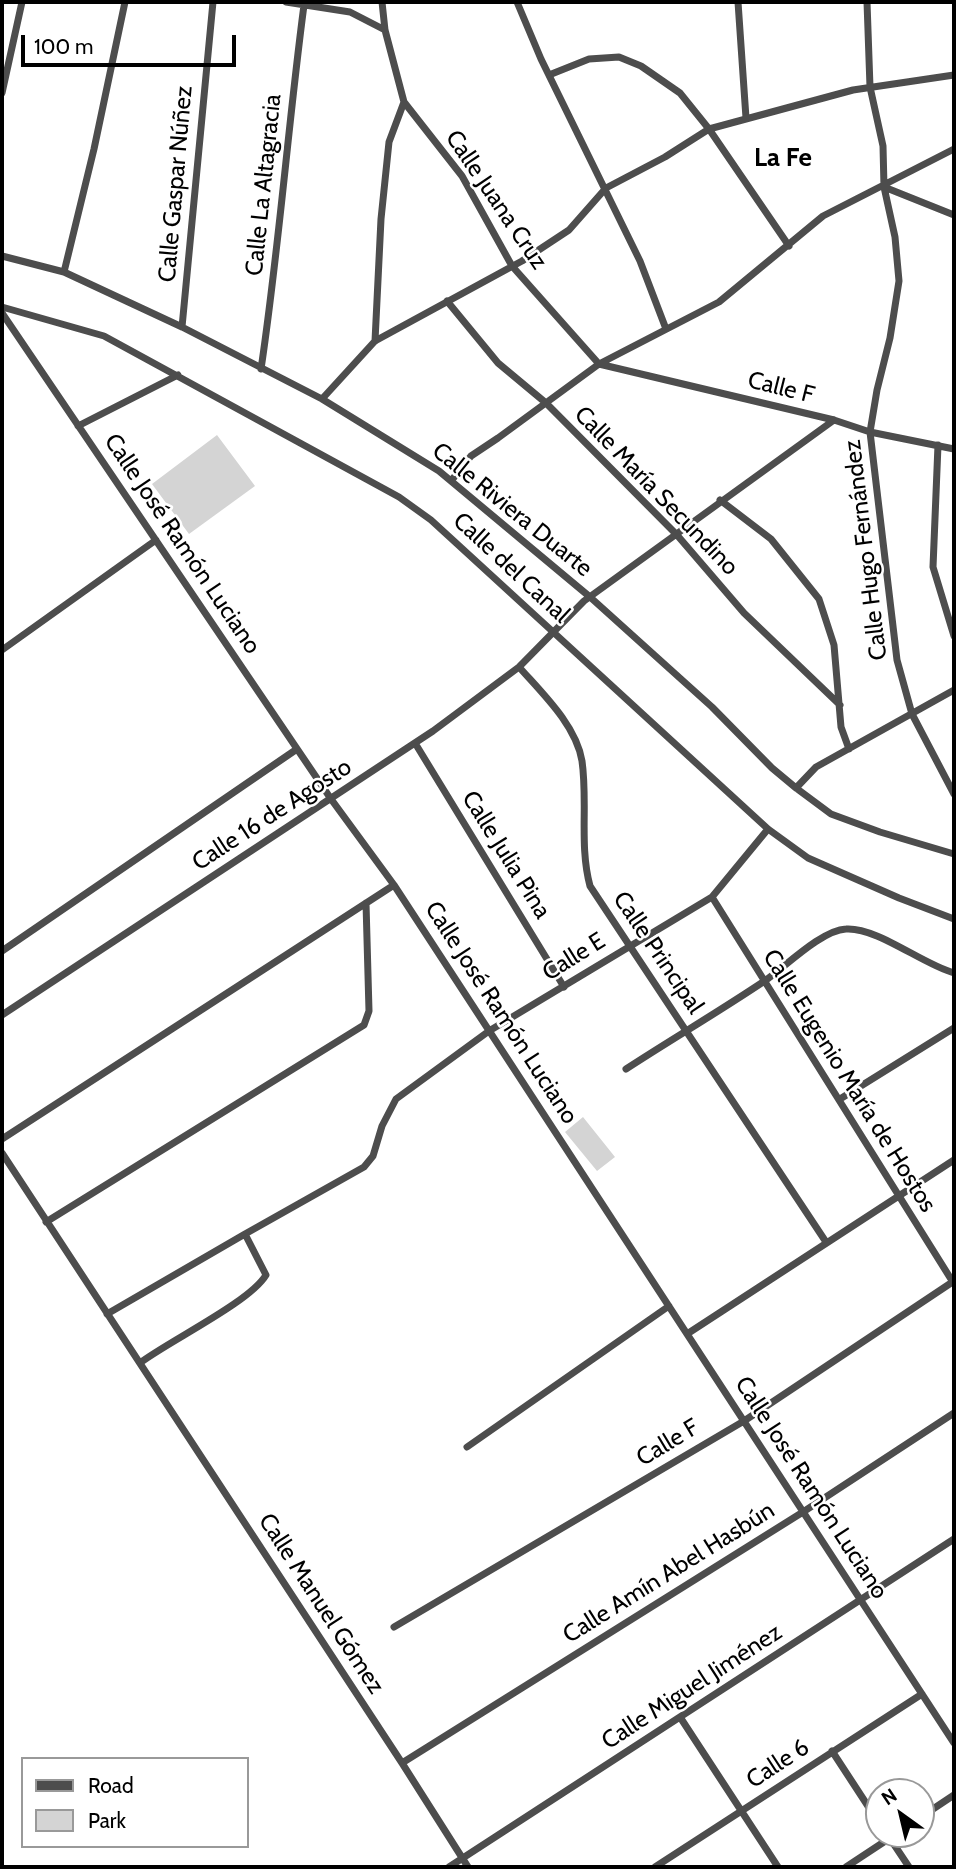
<!DOCTYPE html>
<html>
<head>
<meta charset="utf-8">
<style>
	body { margin:0 }
	#map { position:relative; width:956px; height:1869px; overflow:hidden; background:#fff; font-family:Cabin,sans-serif }
	canvas { display:block }
	.frame { position:absolute; inset:0; border:4px solid #000; pointer-events:none }
	.legend { position:absolute; left:21px; top:1757px; width:228px; height:91px; box-sizing:border-box; background:#fff; border:2px solid #999; margin:0; padding:9px 12px; list-style:none; font-size:21px; color:#000 }
	.legend li { display:flex; align-items:center; gap:14px; height:35px }
	.legend b { width:35px; border:2px solid #999 }
	.north { position:absolute; left:865px; top:1778px; width:70px; height:70px; box-sizing:border-box; background:#fff; border:2px solid #999; border-radius:50%; rotate:326deg; font-size:19px; font-weight:700; line-height:28px; text-align:center; color:#000 }
	.north::after { content:''; display:block; margin:auto; width:24px; height:32px; background:#000; clip-path:polygon(50% 0,100% 100%,50% 72%,0 100%) }
	.scale { position:absolute; left:21px; top:35px; width:215px; height:32px; box-sizing:border-box; border:4px solid #000; border-top:0; padding-left:9px; font-size:21px; line-height:24px; white-space:nowrap; color:#000; -webkit-text-stroke:5px #fff; paint-order:stroke }
</style>
</head>
<body>
<div id="map">
<canvas width="956" height="1869"></canvas>
<div class="frame"></div>
<ul class="legend">
<li><b style="height:9px;background:#4d4d4d"></b>Road</li>
<li><b style="height:19px;background:#d4d4d4"></b>Park</li>
</ul>
<div class="north">N</div>
<div class="scale">100 m</div>
</div>
<script>
const c = document.querySelector('canvas').getContext('2d');
c.lineJoin = 'round';
function paint(path, color) { c.fillStyle = color; c.fill(path, 'evenodd'); }
function strokePath(path, color, width, dash) { c.strokeStyle = color; c.lineWidth = width; c.lineCap = dash ? 'butt' : 'round'; c.setLineDash(dash || []); c.stroke(path); }
function drawText(font, color, halo, rows, align = 'center') {
  c.font = font + ' Cabin,sans-serif'; c.lineWidth = 5; c.setLineDash([]); c.textBaseline = 'middle'; c.strokeStyle = halo; c.fillStyle = color; for (const [text, x, y, turn = 0] of rows) {
    c.save(); c.translate(x, y); c.rotate((+turn || 0) * Math.PI / 180); c.textAlign = isNaN(turn) ? turn : align; if (halo) c.strokeText(text, 0, 0); c.fillText(text, 0, 0); c.restore();
  }
}
const green = new Path2D(`
	M 217,435 L 255,486 L 189,534 L 152,484 Z
	M 583,1117 L 615,1157 L 597,1171 L 565,1132 Z`);
const street = new Path2D(`
	M 286,2 L 350,12 L 385,30
	M 382,2 L 385,30 L 404,102 L 462,176 L 512,266 L 599,364 L 834,420 L 870,432 L 954,449
	M 517,2 L 541,59 L 640,261 L 666,329
	M 738,2 L 746,118
	M 867,2 L 870,87 L 883,146 L 884,187 L 895,237 L 899,281 L 890,338 L 877,390 L 870,432 L 897,660 L 912,714 L 954,794
	M 549,75 L 589,59 L 619,57 L 641,66 L 680,93 L 709,129 L 789,246
	M 2,93 L 22,2
	M 884,187 L 954,215
	M 2,256 L 64,272 L 182,327 L 322,399 L 439,471 L 590,597 L 712,707 L 772,768 L 796,788 L 831,814 L 880,832 L 954,854
	M 64,272 L 94,149 L 125,2
	M 447,301 L 498,363 L 546,403 L 677,535 L 744,613 L 840,705
	M 2,307 L 104,336 L 399,497 L 431,520 L 768,829 L 808,858 L 899,898 L 954,919
	M 2,313 L 331,799 L 394,885 L 954,1743
	M 182,327 L 213,2
	M 375,341 L 381,219 L 389,142 L 404,102
	M 261,369 C 279,248 288,126 304,5
	M 322,399 L 375,341 L 522,261 L 569,230 L 606,188 L 665,157 L 709,129 L 853,90 L 954,75
	M 78,426 L 178,375
	M 938,445 L 933,567 L 954,636
	M 451,481 L 471,456 L 498,438 L 599,364 L 719,302 L 823,216 L 954,149
	M 720,500 L 771,539 L 819,599 L 834,645 L 841,727 L 849,749
	M 2,650 L 156,540
	M 519,667 C 542,693 576,725 582,761 C 588,803 579,845 590,886 L 826,1242
	M 415,743 L 564,987
	M 796,788 L 816,767 L 954,690
	M 712,897 L 954,1284
	M 2,951 L 297,749
	M 2,1015 L 433,731 L 519,667 L 584,601 L 834,420
	M 626,1069 C 672,1039 720,1011 766,980 C 786,966 822,930 846,929 C 877,927 922,964 954,973
	M 840,1099 L 954,1028
	M 2,1139 L 394,885
	M 2,1153 L 402,1763 L 468,1867
	M 46,1222 L 364,1025 L 369,1011 L 366,903
	M 107,1314 L 245,1234
	M 687,1334 L 954,1160
	M 140,1363 C 169,1341 250,1302 266,1275 L 245,1234 L 364,1167 L 373,1156 L 382,1126 L 396,1099 L 489,1031 L 712,897 L 768,829
	M 467,1447 L 669,1306
	M 394,1627 L 744,1421 L 954,1281
	M 680,1717 L 778,1867
	M 832,1751 L 879,1823
	M 402,1763 L 803,1512 L 954,1413
	M 921,1817 L 954,1795
	M 887,1834 L 909,1867
	M 449,1867 L 954,1539
	M 655,1867 L 922,1694
	M 846,1867 L 896,1834`);
const streetNames = [
	["Calle Gaspar Núñez",176,184,-85],
	["Calle La Altagracia",264,185,-84],
	["Calle Juana Cruz",496,200,56],
	["Calle F",781,388,14],
	["Calle María Secundino",656,491,46],
	["Calle Riviera Duarte",512,510,39],
	["Calle José Ramón Luciano",182,544,56],
	["Calle Hugo Fernández",866,550,-97],
	["Calle del Canal",511,568,43],
	["Calle 16 de Agosto",272,815,-33],
	["Calle Julia Pina",506,855,58],
	["Calle Principal",658,953,56],
	["Calle E",574,957,-32],
	["Calle José Ramón Luciano",501,1013,57],
	["Calle Eugenio María de Hostos",849,1081,58],
	["Calle F",668,1443,-31],
	["Calle José Ramón Luciano",811,1488,57],
	["Calle Amín Abel Hasbún",669,1573,-32],
	["Calle Manuel Gómez",321,1604,57],
	["Calle Miguel Jiménez",692,1687,-33],
	["Calle 6",778,1764,-33]
];
const neighbourhoodNames = [
	["La Fe",783,158]
];
paint(green, '#d4d4d4');
strokePath(street, '#4d4d4d', 7);
drawText('24px', '#000', '#fff', streetNames);
drawText('bold 26px', '#000', '#fff', neighbourhoodNames);
</script>
</body>
</html>
